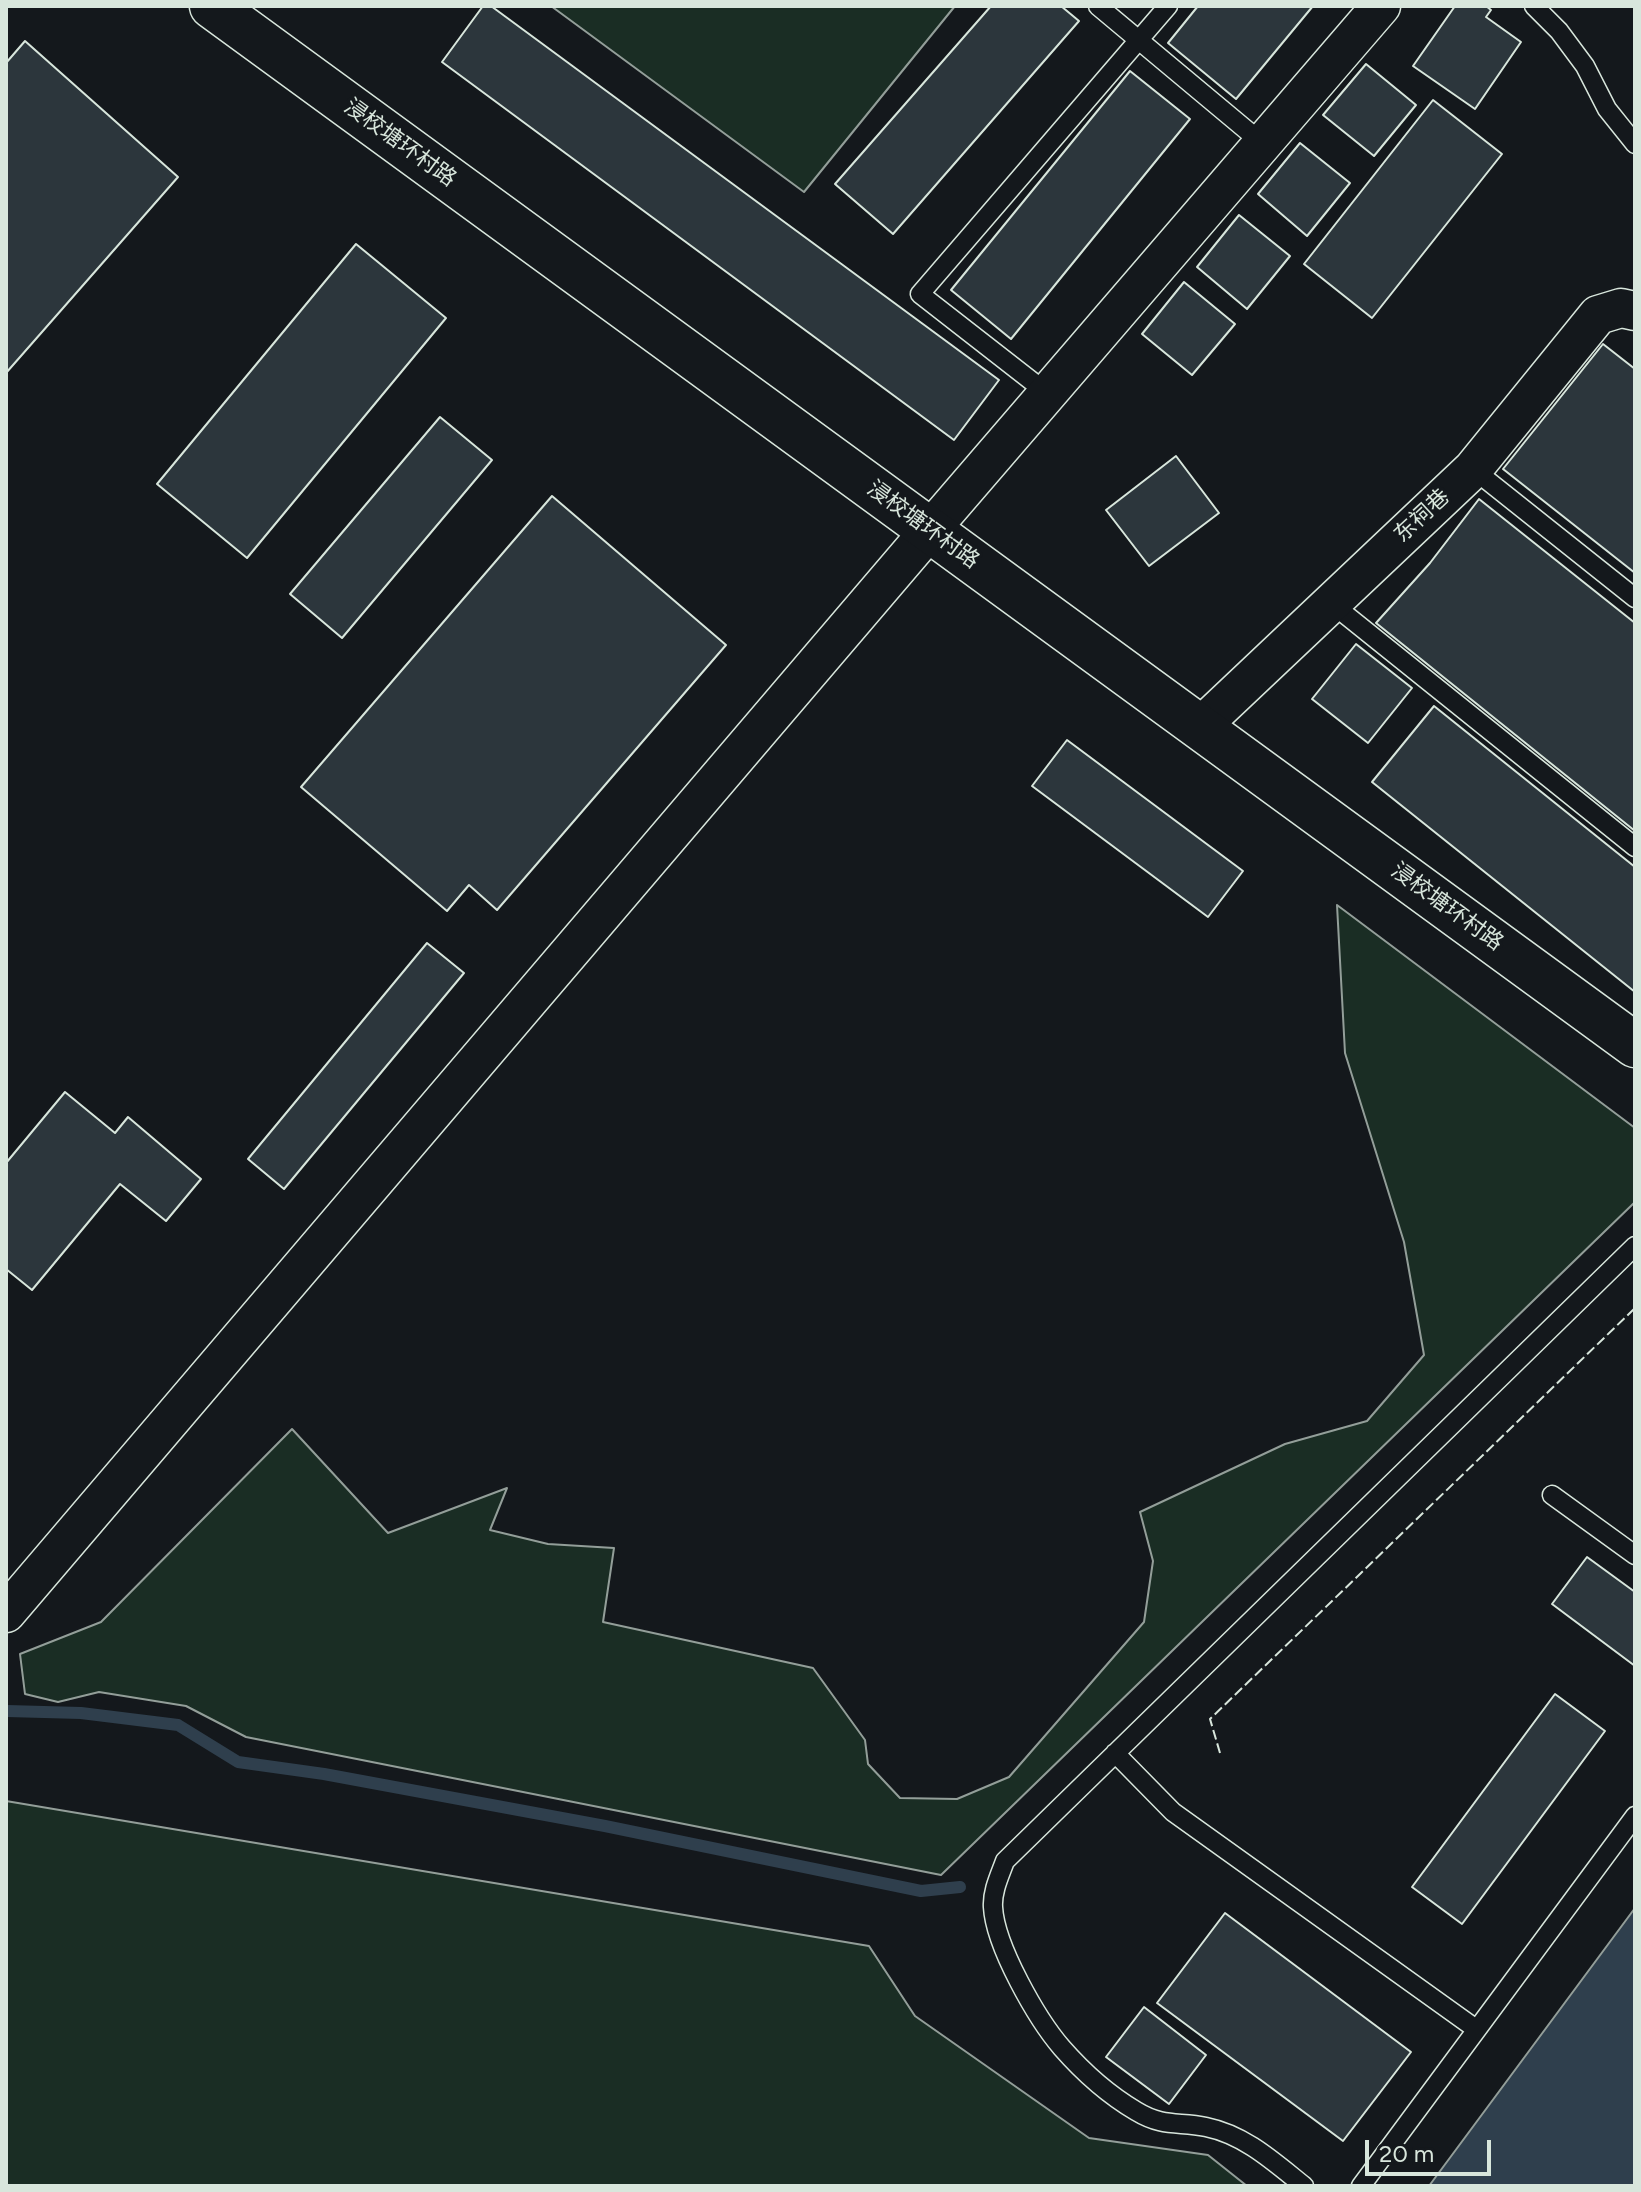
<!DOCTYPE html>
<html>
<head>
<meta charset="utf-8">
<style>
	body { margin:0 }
	#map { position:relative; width:1641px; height:2192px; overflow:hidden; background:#14181c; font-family:Figtree,sans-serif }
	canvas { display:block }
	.frame { position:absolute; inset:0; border:8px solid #d8e6dc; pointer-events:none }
	.scale { position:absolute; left:1365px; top:2140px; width:126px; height:36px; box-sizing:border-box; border:4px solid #d8e6dc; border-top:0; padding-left:10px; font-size:24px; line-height:28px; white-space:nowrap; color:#d8e6dc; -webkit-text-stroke:6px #14181c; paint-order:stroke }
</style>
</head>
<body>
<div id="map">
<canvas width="1641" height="2192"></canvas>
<div class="frame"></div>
<div class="scale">20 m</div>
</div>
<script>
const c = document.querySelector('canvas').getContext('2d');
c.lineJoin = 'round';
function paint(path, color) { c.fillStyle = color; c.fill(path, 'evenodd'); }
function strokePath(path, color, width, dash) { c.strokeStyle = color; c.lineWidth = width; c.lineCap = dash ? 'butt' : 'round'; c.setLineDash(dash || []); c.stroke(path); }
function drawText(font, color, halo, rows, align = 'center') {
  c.font = font + ' Figtree,"Noto Sans SC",sans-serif'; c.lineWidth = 6; c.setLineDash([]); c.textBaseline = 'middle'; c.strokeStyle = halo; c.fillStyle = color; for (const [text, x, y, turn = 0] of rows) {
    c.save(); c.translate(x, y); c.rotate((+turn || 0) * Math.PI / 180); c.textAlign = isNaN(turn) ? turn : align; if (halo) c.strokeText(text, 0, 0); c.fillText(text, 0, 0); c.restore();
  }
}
const green = new Path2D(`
	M 551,6 L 955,6 L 804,192 Z
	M 1337,905 L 1635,1128 L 1635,1202 L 941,1875 L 246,1737 L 186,1706 L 99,1692 L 58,1702 L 25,1694 L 20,1654 L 101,1622 L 292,1429 L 388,1533 L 507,1488 L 490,1530 L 548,1544 L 614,1548 L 603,1622 L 813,1668 L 865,1740 L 868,1764 L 900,1798 L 957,1799 L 1009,1777 L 1144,1622 L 1153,1561 L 1140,1512 L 1285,1444 L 1367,1421 L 1424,1355 L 1404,1242 L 1345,1053 Z
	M 6,1801 L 869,1946 L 915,2016 L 1089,2138 L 1208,2155 L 1247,2186 L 6,2186 Z`);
const water = new Path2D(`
	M 1635,1908 L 1635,2186 L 1429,2186 Z`);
const stream = new Path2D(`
	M 7,1711 L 81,1713 L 178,1725 L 238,1762 L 324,1774 L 605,1826 L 921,1891 L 960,1887`);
const building = new Path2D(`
	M 483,6 L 491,6 L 999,380 L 954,440 L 442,62 Z
	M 991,6 L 1061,6 L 1079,21 L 893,234 L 835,184 Z
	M 1198,6 L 1313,6 L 1236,99 L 1168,43 Z
	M 1455,6 L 1486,6 L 1491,10 L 1486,17 L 1521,42 L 1475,109 L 1413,66 Z
	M 25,41 L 178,177 L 6,373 L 6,63 Z
	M 1366,64 L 1416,105 L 1374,156 L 1323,115 Z
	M 1130,71 L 1190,119 L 1011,339 L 951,290 Z
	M 1433,100 L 1502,154 L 1372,318 L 1304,264 Z
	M 1300,143 L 1350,183 L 1307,236 L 1258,194 Z
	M 1239,215 L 1290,256 L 1247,309 L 1197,267 Z
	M 356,244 L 446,318 L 247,558 L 157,484 Z
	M 1184,282 L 1235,324 L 1192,375 L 1142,334 Z
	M 1603,344 L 1635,369 L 1635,573 L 1503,469 Z
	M 440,417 L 492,460 L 342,638 L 290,594 Z
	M 1176,456 L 1219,513 L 1149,566 L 1106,510 Z
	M 552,496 L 726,645 L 497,910 L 469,885 L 447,911 L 301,787 Z
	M 1479,499 L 1635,623 L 1635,831 L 1376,623 L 1430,563 Z
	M 1356,644 L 1412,688 L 1368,743 L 1312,699 Z
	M 1434,706 L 1635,867 L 1635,992 L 1372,782 Z
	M 1067,740 L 1243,871 L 1208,917 L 1032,786 Z
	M 427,943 L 464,973 L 284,1189 L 248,1159 Z
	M 65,1092 L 115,1133 L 128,1117 L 201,1179 L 166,1221 L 120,1184 L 32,1290 L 6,1269 L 6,1163 Z
	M 1587,1557 L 1635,1592 L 1635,1666 L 1552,1604 Z
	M 1555,1694 L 1605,1731 L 1462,1924 L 1412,1887 Z
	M 1225,1913 L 1411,2052 L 1343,2141 L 1157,2003 Z
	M 1144,2007 L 1206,2055 L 1169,2104 L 1106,2057 Z`);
const service = new Path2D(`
	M 1098,6 L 1262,143
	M 1534,6 L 1559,31 L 1585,66 L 1607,109 L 1635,144
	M 1047,393 L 920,294 L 1168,6
	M 1473,469 L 1635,598
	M 1331,603 L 1635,847
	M 1552,1495 L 1635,1555
	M 1115,1753 L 1173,1812 L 1476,2029
	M 1304,2186 C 1274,2162 1245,2135 1206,2127 C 1179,2121 1164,2128 1136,2111 C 1109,2095 1083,2072 1062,2048 C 1037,2019 995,1946 993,1907 C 992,1891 1000,1875 1005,1861 L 1635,1246
	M 1361,2186 L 1635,1816`);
const minor = new Path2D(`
	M 1200,727 L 1473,469 L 1598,315 L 1621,308 L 1635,311
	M 6,1613 L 930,530 L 1381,6`);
const tertiary = new Path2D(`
	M 212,6 L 1635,1045`);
const fence = new Path2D(`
	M 1220,1753 L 1210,1719 L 1635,1308`);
const streetNames = [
	["浸校塘环村路",400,143,36],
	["东祠巷",1422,516,-43],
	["浸校塘环村路",923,525,36],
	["浸校塘环村路",1447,907,36]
];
paint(green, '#1a2d24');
strokePath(green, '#939e99', 2);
paint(water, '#2f3f4d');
strokePath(water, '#939e99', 2);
strokePath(stream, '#2f3f4d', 12);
paint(building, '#2c363c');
strokePath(building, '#d8e6dc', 2);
strokePath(service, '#d8e6dc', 21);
strokePath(minor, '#d8e6dc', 41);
strokePath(tertiary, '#d8e6dc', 47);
strokePath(service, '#14181c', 18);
strokePath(minor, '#14181c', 38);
strokePath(tertiary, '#14181c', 44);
strokePath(fence, '#d8e6dc', 2, [10, 4]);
drawText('22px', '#d8e6dc', '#14181c', streetNames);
</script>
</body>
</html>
